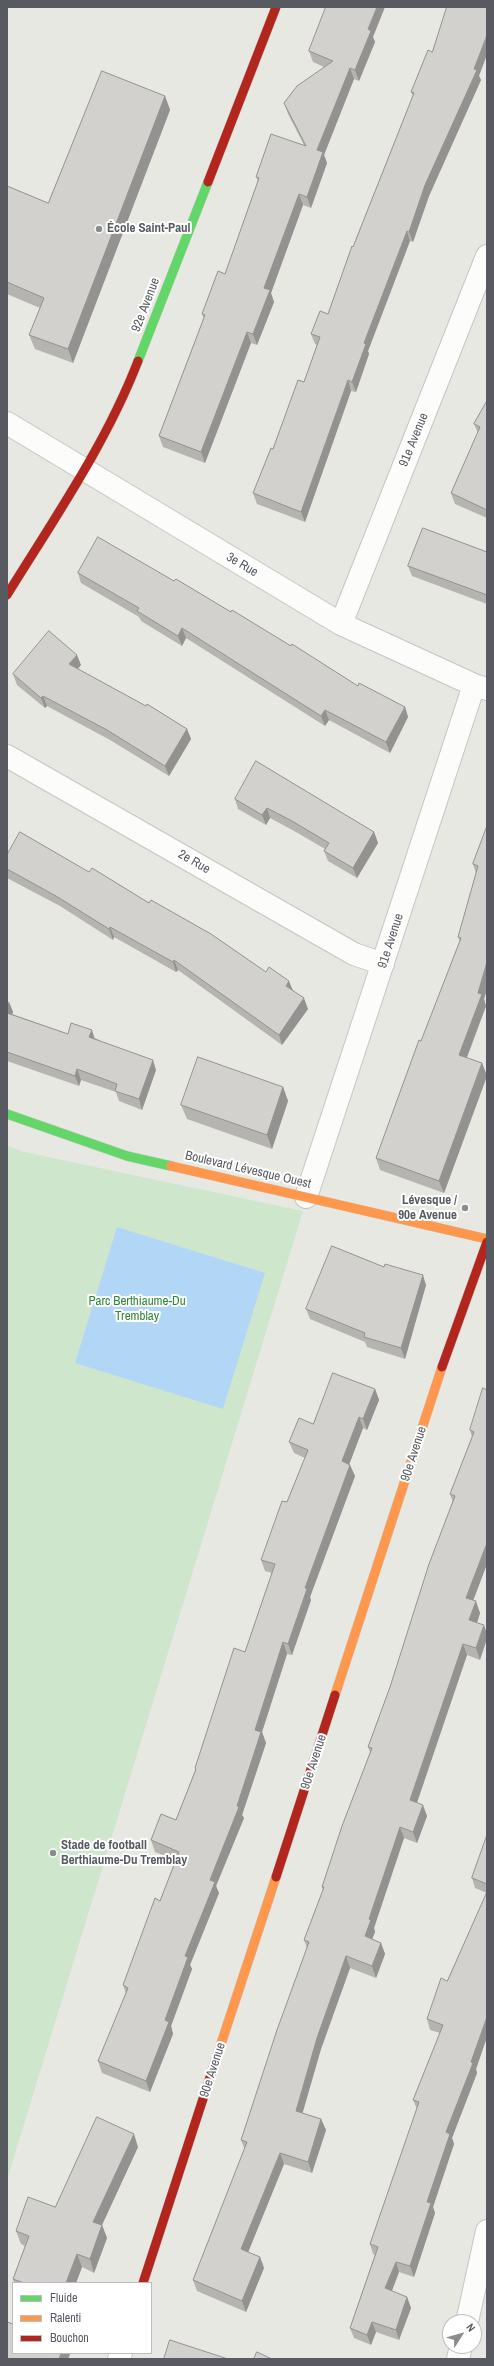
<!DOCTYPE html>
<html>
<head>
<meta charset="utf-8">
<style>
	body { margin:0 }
	#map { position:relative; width:494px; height:2366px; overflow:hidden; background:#e8e8e2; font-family:"Archivo Narrow",sans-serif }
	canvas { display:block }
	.frame { position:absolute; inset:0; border:8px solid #575b61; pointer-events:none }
	.legend { position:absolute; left:12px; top:2282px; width:140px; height:72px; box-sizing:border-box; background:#fff; border:1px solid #bcbdc0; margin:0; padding:5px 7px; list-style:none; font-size:12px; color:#575b61 }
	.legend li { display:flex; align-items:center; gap:8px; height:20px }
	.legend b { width:20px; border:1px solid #bcbdc0 }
	.north { position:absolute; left:442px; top:2314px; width:40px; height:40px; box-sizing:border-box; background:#fff; border:1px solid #bcbdc0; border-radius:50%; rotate:53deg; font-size:11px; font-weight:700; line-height:16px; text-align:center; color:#575b61 }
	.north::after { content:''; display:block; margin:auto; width:14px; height:18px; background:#8a8c8e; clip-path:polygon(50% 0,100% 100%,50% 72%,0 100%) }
</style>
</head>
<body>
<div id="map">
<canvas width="494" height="2366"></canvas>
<div class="frame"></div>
<ul class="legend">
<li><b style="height:5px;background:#63d668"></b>Fluide</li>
<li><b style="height:5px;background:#ff974d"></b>Ralenti</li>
<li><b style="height:5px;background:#b3261e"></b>Bouchon</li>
</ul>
<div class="north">N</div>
</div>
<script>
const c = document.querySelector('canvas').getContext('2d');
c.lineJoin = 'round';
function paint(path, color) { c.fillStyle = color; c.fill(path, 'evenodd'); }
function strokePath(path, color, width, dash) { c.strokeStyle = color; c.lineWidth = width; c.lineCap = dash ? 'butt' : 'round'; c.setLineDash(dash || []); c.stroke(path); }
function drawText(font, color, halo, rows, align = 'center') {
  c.font = font + ' "Archivo Narrow",sans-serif'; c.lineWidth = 4; c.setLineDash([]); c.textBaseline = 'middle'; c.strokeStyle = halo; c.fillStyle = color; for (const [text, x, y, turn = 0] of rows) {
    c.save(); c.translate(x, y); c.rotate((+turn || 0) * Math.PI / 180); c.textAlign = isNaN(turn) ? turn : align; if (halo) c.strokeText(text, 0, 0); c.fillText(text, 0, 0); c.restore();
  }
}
const green = new Path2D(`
	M 7,1145 L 20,1151 L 303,1211 L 7,2180 Z`);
const water = new Path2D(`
	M 117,1227 L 265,1273 L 223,1409 L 75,1363 Z`);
const street = new Path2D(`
	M 7,423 L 341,624 L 474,685 L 487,689
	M 341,624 L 487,256
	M 7,756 L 354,954 L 383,964
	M 306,1197 L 474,685
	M 467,2322 L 487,2231
	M 119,2359 L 121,2353
	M 458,2359 L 461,2346`);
const fast = new Path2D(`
	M 138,361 L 208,182
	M 7,1114 L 127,1156 L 171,1166`);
const slow = new Path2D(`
	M 171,1166 L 487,1239
	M 335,1695 L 442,1367
	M 215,2062 L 276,1877`);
const jam = new Path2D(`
	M 208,182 L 276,7
	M 7,595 C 54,519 106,444 138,361
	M 442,1367 L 487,1242
	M 276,1877 L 335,1695
	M 143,2283 L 215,2062`);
const wall = new Path2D(`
	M 373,37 L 375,42 L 359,81 L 354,79 L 324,155 L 327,163 L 311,208 L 303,205 L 271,293 L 274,302 L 257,345 L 251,343 L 205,463 L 163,447 L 159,436 L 204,319 L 202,314 L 225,274 L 258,181 L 256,177 L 304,145 L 288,114 L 284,103 L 324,67 L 313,62 L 309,51 Z
	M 479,76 L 481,80 L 429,196 L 413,242 L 410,241 L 368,351 L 369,354 L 356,392 L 351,391 L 305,522 L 257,504 L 253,493 L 273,449 L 304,382 L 317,345 L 315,344 L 311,334 L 328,314 L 353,247 L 413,96 L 411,92 Z
	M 165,96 L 170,110 L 73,363 L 35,349 L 29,335 L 40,308 L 7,294 L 7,186 L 48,203 Z
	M 487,401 L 487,518 L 455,504 L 451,493 L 478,433 L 474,424 Z
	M 487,552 L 487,604 L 412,576 L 408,566 Z
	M 78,573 L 174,581 L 291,646 L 358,686 L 405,707 L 408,717 L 390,753 L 329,720 L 325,726 L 186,638 L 182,646 L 141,621 L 139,617 L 81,583 Z
	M 81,665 L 78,669 L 187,729 L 191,739 L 169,776 L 110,740 L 47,706 L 45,708 L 17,685 L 13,674 Z
	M 235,799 L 374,832 L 378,843 L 357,878 L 328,861 L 324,851 L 325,849 L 296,832 L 270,818 L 266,825 L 238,809 Z
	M 487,826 L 487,989 L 484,999 L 486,1006 L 467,1058 L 482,1063 L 487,1076 L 444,1193 L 380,1170 L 376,1158 L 460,942 L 458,937 L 476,873 L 473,864 Z
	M 7,855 L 89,872 L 149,903 L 293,990 L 308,1009 L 282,1045 L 178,970 L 176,972 L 114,937 L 113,940 L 60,906 L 7,878 Z
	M 7,1001 L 9,1002 L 13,1012 L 12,1014 L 68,1034 L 95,1038 L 156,1070 L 142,1110 L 119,1101 L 116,1092 L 81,1080 L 79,1086 L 7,1061 Z
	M 283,1087 L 288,1101 L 272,1149 L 187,1119 L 181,1105 Z
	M 426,1285 L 405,1359 L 367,1347 L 365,1342 L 310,1319 L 306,1309 Z
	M 375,1389 L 379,1400 L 367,1430 L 363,1428 L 349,1464 L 355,1476 L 310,1597 L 311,1600 L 292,1655 L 287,1654 L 262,1732 L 266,1743 L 242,1815 L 244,1818 L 216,1886 L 219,1893 L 190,1965 L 192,1969 L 171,2026 L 173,2034 L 150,2092 L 102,2073 L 98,2061 L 126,1994 L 123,1985 L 160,1901 L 176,1860 L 155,1852 L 151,1840 L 176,1820 L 195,1771 L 195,1768 L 245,1652 L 272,1573 L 265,1571 L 261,1560 L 287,1502 L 305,1458 L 294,1453 L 289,1442 L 313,1424 Z
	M 487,1390 L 487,1564 L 473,1600 L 480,1613 L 477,1623 L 480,1660 L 467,1655 L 417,1803 L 427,1816 L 417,1843 L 404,1838 L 374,1928 L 375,1932 L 372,1939 L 381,1943 L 385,1954 L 376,1978 L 350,1968 L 321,2049 L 302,2113 L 321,2119 L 326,2130 L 312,2173 L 284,2164 L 248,2252 L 260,2257 L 264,2268 L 246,2312 L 197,2291 L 193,2280 L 245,2150 L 241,2140 L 307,1948 L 304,1940 L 323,1891 L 322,1887 L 370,1752 L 368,1747 L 390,1687 L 453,1502 L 450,1494 L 472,1437 L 470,1430 Z
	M 487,1835 L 487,2037 L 476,2069 L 477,2073 L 452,2138 L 454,2144 L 433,2207 L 435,2213 L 414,2277 L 399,2272 L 392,2291 L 407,2297 L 411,2308 L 399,2340 L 376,2332 L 371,2345 L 354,2338 L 350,2328 L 375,2255 L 373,2254 L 370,2244 L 417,2109 L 413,2100 L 440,2033 L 430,2030 L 427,2019 L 447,1981 L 487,1893 L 475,1888 L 472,1878 Z
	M 138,2147 L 102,2225 L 107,2238 L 94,2273 L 82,2267 L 76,2283 L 14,2283 L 13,2279 L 25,2246 L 21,2244 L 16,2231 L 55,2207 Z`);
const shadedWall = new Path2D(`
	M 377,7 L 385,7 L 373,37 L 375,42 L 359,81 L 355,70 L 368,29 Z
	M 487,35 L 487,55 L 479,76 L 481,80 L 429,196 L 413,242 L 409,232 L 425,185 L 474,69 Z
	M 350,68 L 354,79 L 324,155 L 327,163 L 311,208 L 307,197 L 317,150 Z
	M 165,96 L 170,110 L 73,363 L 68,349 Z
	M 299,194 L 303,205 L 271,293 L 274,302 L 257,345 L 253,334 L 264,288 Z
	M 407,231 L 410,241 L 368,351 L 369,354 L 356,392 L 352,382 L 364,343 Z
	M 247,332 L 251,343 L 205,463 L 201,452 Z
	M 348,380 L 351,391 L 305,522 L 301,512 Z
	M 182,628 L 186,638 L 182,646 L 178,636 Z
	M 77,655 L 81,665 L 73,674 L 69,664 Z
	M 43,696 L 47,706 L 45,708 L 41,698 Z
	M 405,707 L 408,717 L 390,753 L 386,742 Z
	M 325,710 L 329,720 L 325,726 L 321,716 Z
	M 187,729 L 191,739 L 169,776 L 165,766 Z
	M 267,808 L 270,818 L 266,825 L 262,815 Z
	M 374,832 L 378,843 L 357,878 L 353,868 Z
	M 110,927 L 114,937 L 113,940 L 109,929 Z
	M 174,960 L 178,970 L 176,972 L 173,962 Z
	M 487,962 L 487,989 L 484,999 L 486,1006 L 463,1067 L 459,1055 Z
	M 289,981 L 293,991 L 286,986 Z
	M 304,998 L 308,1009 L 282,1045 L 279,1035 Z
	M 9,1002 L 13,1012 L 9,1022 L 7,1018 L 7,1007 Z
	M 92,1030 L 95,1040 L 89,1037 Z
	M 153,1060 L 156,1070 L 142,1110 L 139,1099 Z
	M 482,1063 L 487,1076 L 444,1193 L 439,1181 Z
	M 77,1069 L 81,1080 L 79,1086 L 75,1076 Z
	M 283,1087 L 288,1101 L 272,1149 L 267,1135 Z
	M 423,1275 L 426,1285 L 405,1359 L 401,1348 Z
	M 375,1389 L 379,1400 L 367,1430 L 363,1419 Z
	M 359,1417 L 363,1428 L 346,1473 L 342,1461 Z
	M 350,1465 L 355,1476 L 310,1597 L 311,1600 L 292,1655 L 288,1644 L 305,1588 Z
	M 487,1543 L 487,1564 L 470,1609 L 466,1598 Z
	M 476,1601 L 480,1613 L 474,1632 L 469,1620 Z
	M 484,1625 L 487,1634 L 487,1639 L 480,1660 L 476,1648 Z
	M 283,1642 L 287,1654 L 262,1732 L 266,1743 L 242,1815 L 244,1818 L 216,1886 L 219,1893 L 190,1965 L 192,1969 L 171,2026 L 173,2034 L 150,2092 L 146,2081 L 165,2020 L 210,1880 L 237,1806 L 255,1730 Z
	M 463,1644 L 467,1655 L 414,1811 L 410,1800 Z
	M 423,1805 L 427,1816 L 417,1843 L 413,1832 Z
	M 400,1827 L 404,1838 L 374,1928 L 375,1932 L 369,1947 L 365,1936 L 369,1919 Z
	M 381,1943 L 385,1954 L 376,1978 L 372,1966 Z
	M 346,1956 L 350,1968 L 321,2049 L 300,2122 L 296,2111 L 317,2038 Z
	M 487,2017 L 487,2037 L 476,2069 L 477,2073 L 452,2138 L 454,2144 L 433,2207 L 435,2213 L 414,2277 L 410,2266 L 427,2202 L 446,2132 Z
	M 321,2119 L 326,2130 L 312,2173 L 308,2162 Z
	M 134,2134 L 138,2147 L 102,2225 L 107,2238 L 94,2273 L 90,2259 L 93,2222 Z
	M 280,2153 L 284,2164 L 245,2260 L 241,2249 Z
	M 77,2254 L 82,2267 L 76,2283 L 66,2283 Z
	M 260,2257 L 264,2268 L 246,2312 L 242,2301 Z
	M 396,2262 L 399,2272 L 389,2298 L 385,2288 Z
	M 407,2297 L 411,2308 L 399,2340 L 396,2330 Z
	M 372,2322 L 376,2332 L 371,2345 L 367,2335 Z
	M 61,2353 L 69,2353 L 70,2355 L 68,2359 L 59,2359 Z`);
const building = new Path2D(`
	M 326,7 L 377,7 L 368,29 L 371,31 L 355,70 L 350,68 L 317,150 L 323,152 L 307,197 L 299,194 L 264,288 L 270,290 L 253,334 L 247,332 L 201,452 L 159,436 L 205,315 L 202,314 L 218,271 L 225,274 L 259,178 L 256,177 L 271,134 L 306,146 L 284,103 L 297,86 L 333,61 L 309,51 Z
	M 447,7 L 487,7 L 487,35 L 474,69 L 477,70 L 425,185 L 409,232 L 407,231 L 364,343 L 366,344 L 352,382 L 348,380 L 301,512 L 253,493 L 271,448 L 273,449 L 298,380 L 304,382 L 320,337 L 311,334 L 320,311 L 328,314 L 352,246 L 353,247 L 414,93 L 411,92 L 428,50 L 432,52 Z
	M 102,71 L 165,96 L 68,349 L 29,335 L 44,298 L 7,282 L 7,186 L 48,203 Z
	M 487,401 L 487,510 L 451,493 L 480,427 L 474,424 Z
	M 423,528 L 487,552 L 487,595 L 408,566 Z
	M 98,537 L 174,581 L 176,579 L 231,612 L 232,610 L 291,646 L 292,644 L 358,686 L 359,683 L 405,707 L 386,742 L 325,710 L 321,716 L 182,628 L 178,636 L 137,611 L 139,608 L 78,573 Z
	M 49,631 L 77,655 L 69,664 L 146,706 L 147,704 L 187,729 L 165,766 L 107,730 L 43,696 L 41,698 L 13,674 Z
	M 256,761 L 374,832 L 353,868 L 324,851 L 329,843 L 292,821 L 267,808 L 262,815 L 235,799 Z
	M 487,826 L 487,962 L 478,993 L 482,994 L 459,1055 L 482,1063 L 439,1181 L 376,1158 L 419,1040 L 421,1041 L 461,938 L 458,937 L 478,866 L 473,864 Z
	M 20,832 L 89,872 L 92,868 L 149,903 L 151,900 L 211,934 L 266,972 L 269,967 L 289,981 L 286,986 L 304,998 L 279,1035 L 174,960 L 173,962 L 110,927 L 109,929 L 56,896 L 7,869 L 7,855 Z
	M 7,1013 L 68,1034 L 71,1023 L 92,1030 L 89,1037 L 153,1060 L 139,1099 L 115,1091 L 117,1084 L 77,1069 L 75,1076 L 7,1052 Z
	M 198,1057 L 283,1087 L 267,1135 L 181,1105 Z
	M 332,1246 L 384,1267 L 385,1264 L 423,1275 L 401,1348 L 364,1337 L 365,1333 L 306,1309 Z
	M 333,1373 L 375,1389 L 363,1419 L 359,1417 L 342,1461 L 350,1465 L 305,1588 L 307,1589 L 288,1644 L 283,1642 L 255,1730 L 261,1732 L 237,1806 L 239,1807 L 210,1880 L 215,1882 L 185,1956 L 188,1957 L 165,2020 L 169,2022 L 146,2081 L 98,2061 L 128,1988 L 123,1985 L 155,1898 L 160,1901 L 179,1852 L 151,1840 L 161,1814 L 176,1820 L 196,1769 L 195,1768 L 234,1648 L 245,1652 L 275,1564 L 261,1560 L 282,1501 L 287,1502 L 308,1450 L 289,1442 L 299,1418 L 313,1424 Z
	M 483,1388 L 487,1390 L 487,1543 L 466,1598 L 476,1601 L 469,1620 L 484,1625 L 476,1648 L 463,1644 L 410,1800 L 423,1805 L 413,1832 L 400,1827 L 369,1919 L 371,1920 L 365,1936 L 381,1943 L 372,1966 L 346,1956 L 317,2038 L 296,2111 L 321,2119 L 308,2162 L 280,2153 L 241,2249 L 260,2257 L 242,2301 L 193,2280 L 247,2142 L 241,2140 L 277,2030 L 309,1942 L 304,1940 L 324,1887 L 322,1887 L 342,1826 L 372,1748 L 368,1747 L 390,1687 L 429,1564 L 455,1496 L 450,1494 L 474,1432 L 470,1430 Z
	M 487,1835 L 487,1884 L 472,1878 Z
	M 487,1892 L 487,2017 L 471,2062 L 473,2063 L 446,2132 L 450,2134 L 427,2202 L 431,2203 L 410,2266 L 396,2262 L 385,2288 L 407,2297 L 396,2330 L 372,2322 L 367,2335 L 350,2328 L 378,2247 L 370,2244 L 419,2102 L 413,2100 L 443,2025 L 427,2019 L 441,1978 L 447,1981 Z
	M 97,2117 L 134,2134 L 93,2222 L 102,2225 L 90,2259 L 77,2254 L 66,2283 L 24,2283 L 13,2279 L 29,2236 L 16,2231 L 28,2197 L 55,2207 Z
	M 7,2322 L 13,2324 L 13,2353 L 61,2353 L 59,2359 L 7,2359 Z
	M 170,2340 L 228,2359 L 164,2359 Z
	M 257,2352 L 272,2359 L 254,2359 Z`);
const markers = [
	[99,229,4,"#8a8c8e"],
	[465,1208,4,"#8a8c8e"],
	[53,1853,4,"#8a8c8e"]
];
const poiNames = [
	["École Saint-Paul",107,229],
	["Lévesque /",457,1201,"right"],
	["90e Avenue",457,1216,"right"],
	["Stade de football",61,1846],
	["Berthiaume-Du Tremblay",61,1861]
];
const streetNames = [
	["92e Avenue",146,305,-69],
	["91e Avenue",414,440,-68],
	["3e Rue",242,565,31],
	["2e Rue",194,862,30],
	["91e Avenue",391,941,-72],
	["Boulevard Lévesque Ouest",248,1170,13],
	["90e Avenue",414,1454,-72],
	["90e Avenue",314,1762,-72],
	["90e Avenue",213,2070,-72]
];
const parkNames = [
	["Parc Berthiaume-Du",137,1302],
	["Tremblay",137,1317]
];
paint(green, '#cee7cc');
paint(water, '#b2d6f6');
strokePath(street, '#c4c6c4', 24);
strokePath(fast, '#c5c7c5', 10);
strokePath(slow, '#c5c7c5', 10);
strokePath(jam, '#c5c7c5', 10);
strokePath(street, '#fcfcfb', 22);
strokePath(fast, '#63d668', 9);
strokePath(slow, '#ff974d', 9);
strokePath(jam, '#b3261e', 9);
paint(wall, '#b5b4b0');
paint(shadedWall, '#939290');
paint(building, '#d2d1cd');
strokePath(building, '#939290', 1);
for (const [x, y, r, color] of markers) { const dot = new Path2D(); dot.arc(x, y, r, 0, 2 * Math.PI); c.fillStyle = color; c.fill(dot); strokePath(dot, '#fff', 1.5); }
drawText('bold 13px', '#575b61', '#fff', poiNames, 'left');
drawText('13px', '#575b61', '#fff', streetNames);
drawText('13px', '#308738', '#fff', parkNames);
</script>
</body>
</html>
